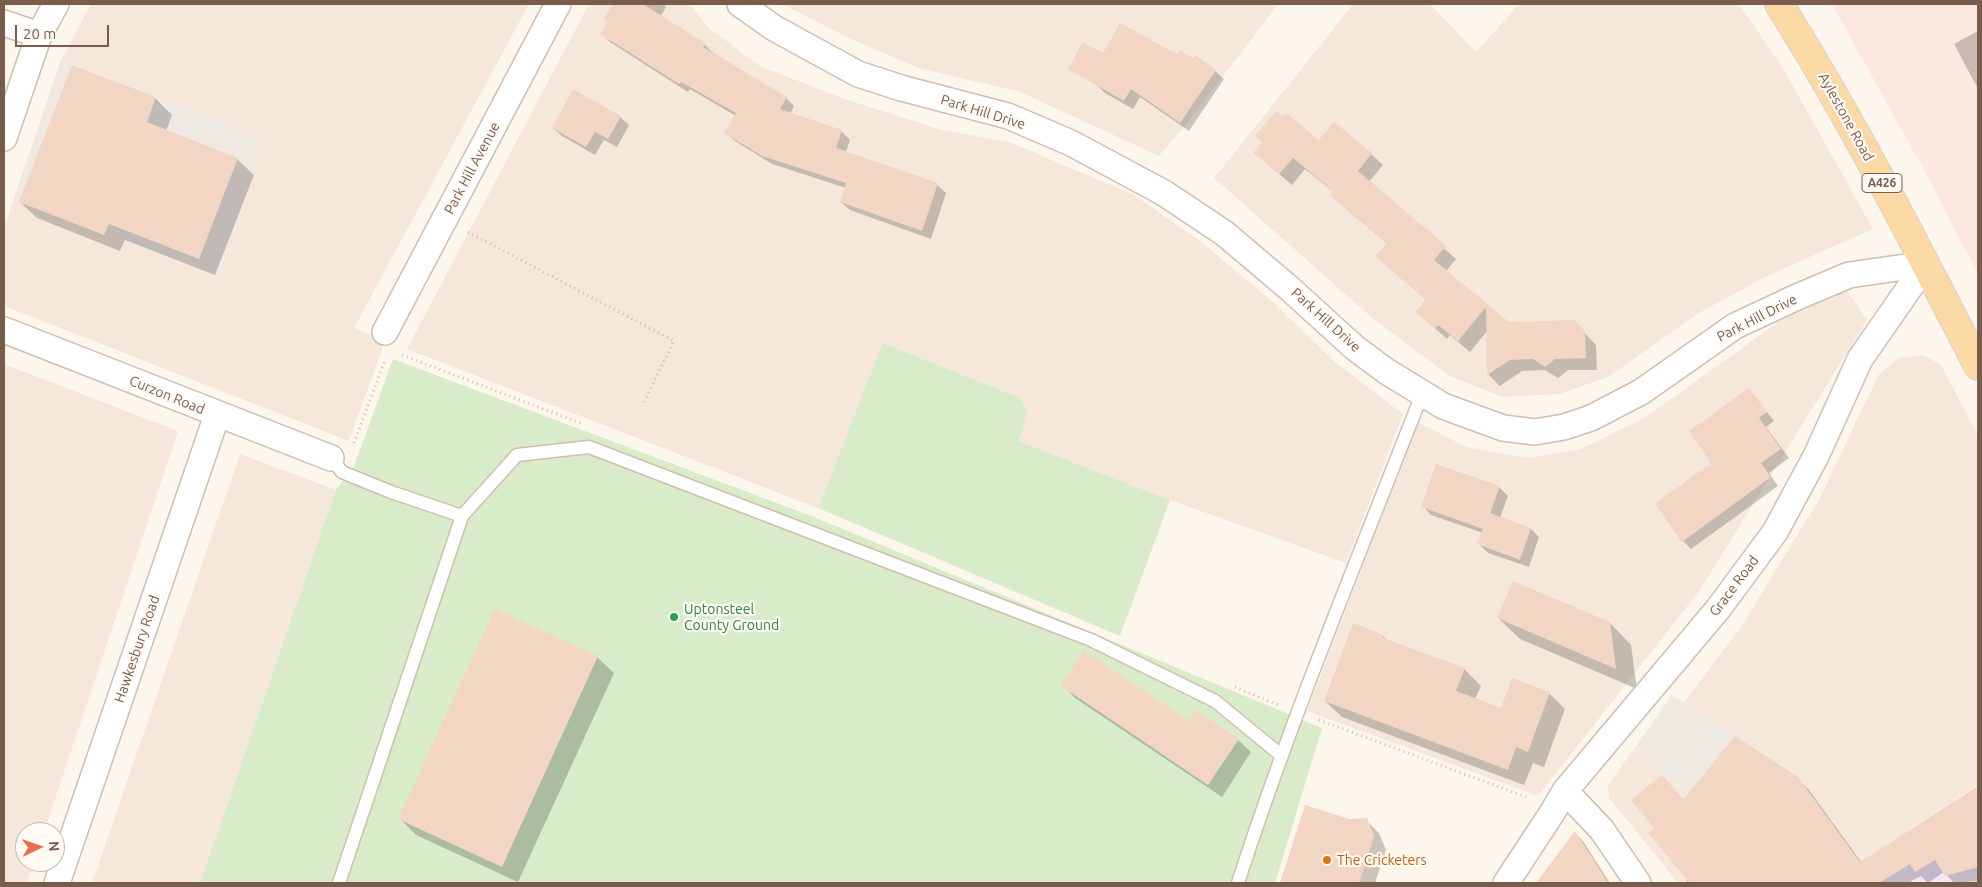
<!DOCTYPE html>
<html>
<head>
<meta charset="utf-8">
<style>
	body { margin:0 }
	#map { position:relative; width:1982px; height:887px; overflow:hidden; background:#fdf6ec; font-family:Ubuntu,sans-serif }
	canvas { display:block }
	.frame { position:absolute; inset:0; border:5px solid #7a5c4d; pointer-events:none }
	.north { position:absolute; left:15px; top:822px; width:50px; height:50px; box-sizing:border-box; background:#fffaf3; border:1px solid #cabbb1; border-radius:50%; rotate:87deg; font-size:14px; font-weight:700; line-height:20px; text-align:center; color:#7a5c4d }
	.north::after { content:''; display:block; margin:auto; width:18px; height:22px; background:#e76f51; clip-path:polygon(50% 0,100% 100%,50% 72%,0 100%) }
	.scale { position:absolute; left:15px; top:25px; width:94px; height:22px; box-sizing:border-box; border:2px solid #7a5c4d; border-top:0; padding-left:6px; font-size:15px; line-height:18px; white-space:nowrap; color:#7a5c4d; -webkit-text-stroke:4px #fffaf3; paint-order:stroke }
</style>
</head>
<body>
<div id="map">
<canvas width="1982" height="887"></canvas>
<div class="frame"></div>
<div class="north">N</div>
<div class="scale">20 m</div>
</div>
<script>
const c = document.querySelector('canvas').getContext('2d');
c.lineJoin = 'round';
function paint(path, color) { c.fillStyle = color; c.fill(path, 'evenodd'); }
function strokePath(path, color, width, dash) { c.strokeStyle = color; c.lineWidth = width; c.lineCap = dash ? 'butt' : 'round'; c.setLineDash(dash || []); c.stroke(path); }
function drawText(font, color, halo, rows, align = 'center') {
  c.font = font + ' Ubuntu,sans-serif'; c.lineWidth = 4.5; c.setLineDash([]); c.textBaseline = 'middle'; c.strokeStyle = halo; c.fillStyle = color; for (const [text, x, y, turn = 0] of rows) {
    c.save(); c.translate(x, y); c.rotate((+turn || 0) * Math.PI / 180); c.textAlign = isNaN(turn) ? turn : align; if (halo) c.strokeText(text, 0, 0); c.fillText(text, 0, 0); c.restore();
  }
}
const residential = new Path2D(`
	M 91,4 L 529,4 L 354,328 L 385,341 L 349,441 L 4,306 L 4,227 L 13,201 L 219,274 L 265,139 L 61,60 Z
	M 589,4 L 689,4 L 708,27 L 760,66 L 842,98 L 938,129 L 1012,143 L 1134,195 L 1200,241 L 1273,302 L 1336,363 L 1403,414 L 1346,563 L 1170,500 L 1017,441 L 1028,413 L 884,343 L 818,508 L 407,349 Z
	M 782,4 L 1278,4 L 1184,127 L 1159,156 L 1018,91 L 921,69 L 851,39 Z
	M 1353,4 L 1430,4 L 1476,52 L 1519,4 L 1739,4 L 1784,70 L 1873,229 L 1769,275 L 1697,314 L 1610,376 L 1560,394 L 1502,397 L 1450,376 L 1370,316 L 1214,178 Z
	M 1846,289 L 1867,320 L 1700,590 L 1538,796 L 1307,711 L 1418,422 L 1466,447 L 1528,458 L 1581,449 L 1646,417 L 1780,321 Z
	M 1924,355 L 1941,365 L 1978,435 L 1978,785 L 1860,862 L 1683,703 L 1740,629 L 1820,498 L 1879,374 L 1899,358 Z
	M 4,364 L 178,431 L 44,832 L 25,832 L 25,862 L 34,862 L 27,883 L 4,883 Z
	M 240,454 L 336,490 L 200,883 L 92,883 Z
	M 1634,749 L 1688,794 L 1734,839 L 1682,883 L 1678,883 L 1609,798 L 1608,785 Z`);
const commercial = new Path2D(`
	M 1832,4 L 1978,4 L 1978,274 L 1930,181 Z`);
const industrial = new Path2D(`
	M 61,60 L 265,138 L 219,274 L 13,201 Z
	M 1672,695 L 1798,777 L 1849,848 L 1794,883 L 1682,883 L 1734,839 L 1688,794 L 1634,749 Z`);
const education = new Path2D(`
	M 1978,786 L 1978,882 L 1971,883 L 1794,883 L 1849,848 L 1860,862 Z`);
const green = new Path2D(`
	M 883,343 L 1020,398 L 1028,413 L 1018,441 L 1170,500 L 1120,636 L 818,508 Z
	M 393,359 L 814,517 L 1322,728 L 1275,883 L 200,883 L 336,490 L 354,466 Z`);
const shadow = new Path2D(`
	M 615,4 L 663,4 L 666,7 L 661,16 L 705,45 L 713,53 L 786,98 L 794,106 L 790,114 L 841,131 L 850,140 L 846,152 L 937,185 L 946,193 L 931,239 L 850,210 L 841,202 L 846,188 L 772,164 L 735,141 L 726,133 L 736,116 L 690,89 L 688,92 L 610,42 L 602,34 L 609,23 L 605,19 Z
	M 1978,31 L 1978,89 L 1954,44 Z
	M 1177,56 L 1215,71 L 1224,79 L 1189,131 L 1140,97 L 1133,109 L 1105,93 L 1097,85 Z
	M 73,66 L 156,99 L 172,115 L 166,131 L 237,159 L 254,175 L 215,275 L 125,240 L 120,251 L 37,218 L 20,202 Z
	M 620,117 L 629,125 L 617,147 L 604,140 L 595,155 L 562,136 L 553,128 Z
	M 1319,142 L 1371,154 L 1383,165 L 1369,182 L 1456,259 L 1446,271 L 1508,323 L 1574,322 L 1596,345 L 1597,370 L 1568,370 L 1558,378 L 1545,370 L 1522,371 L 1500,386 L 1489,375 L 1488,330 L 1470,352 L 1450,335 L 1447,339 L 1417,312 L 1426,300 L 1377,256 L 1388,244 L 1343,206 L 1331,194 L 1334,192 L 1305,169 L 1292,185 L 1255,153 Z
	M 1749,390 L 1774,421 L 1766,427 L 1789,458 L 1769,473 L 1778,486 L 1691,549 L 1683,541 L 1713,463 Z
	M 1499,487 L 1508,496 L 1500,518 L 1531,529 L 1539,537 L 1529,567 L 1488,553 L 1479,544 L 1483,533 L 1431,515 L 1423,506 Z
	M 1498,618 L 1610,623 L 1631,645 L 1637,689 L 1520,639 Z
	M 1383,636 L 1388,641 L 1464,669 L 1481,686 L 1475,699 L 1502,709 L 1549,693 L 1565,709 L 1544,767 L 1533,763 L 1524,785 L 1342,717 L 1325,701 Z
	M 597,657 L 614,673 L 518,882 L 416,835 L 400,819 Z
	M 1063,685 L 1189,722 L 1238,740 L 1251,752 L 1222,797 L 1075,698 Z
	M 1662,776 L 1684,801 L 1797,778 L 1809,790 L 1862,863 L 1978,787 L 1978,881 L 1954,883 L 1944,872 L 1928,883 L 1921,876 L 1908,883 L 1684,883 L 1688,880 L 1656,828 Z
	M 1306,807 L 1349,821 L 1366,820 L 1379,833 L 1386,850 L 1375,883 L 1282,883 Z
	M 1575,833 L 1583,841 L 1610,883 L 1537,883 Z`);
const building = new Path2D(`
	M 613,4 L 643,4 L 706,44 L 703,47 L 787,97 L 780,109 L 842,130 L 836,148 L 938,183 L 922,231 L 840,202 L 846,183 L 762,156 L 724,133 L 736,113 L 681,82 L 679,84 L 600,34 L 608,22 L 604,19 Z
	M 1120,23 L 1177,54 L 1180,50 L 1193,58 L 1195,55 L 1216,70 L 1180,123 L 1131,89 L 1124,101 L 1068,69 L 1083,42 L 1103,53 Z
	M 72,65 L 156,97 L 147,122 L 238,158 L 199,259 L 109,224 L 104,235 L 19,202 Z
	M 573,89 L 621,116 L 608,139 L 595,132 L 586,147 L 552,128 Z
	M 1276,111 L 1283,116 L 1286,113 L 1319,140 L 1334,122 L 1372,153 L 1358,171 L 1446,246 L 1434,260 L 1509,322 L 1575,320 L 1585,332 L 1586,358 L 1555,359 L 1545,367 L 1533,359 L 1510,360 L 1487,375 L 1486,307 L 1458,341 L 1438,325 L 1435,328 L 1415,312 L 1426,300 L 1375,256 L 1387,243 L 1330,195 L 1333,191 L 1293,158 L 1279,174 L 1253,153 L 1262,142 L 1255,136 Z
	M 1749,388 L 1767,412 L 1759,418 L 1781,449 L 1761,463 L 1771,477 L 1682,542 L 1655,504 L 1711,463 L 1689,431 Z
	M 1436,464 L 1500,486 L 1490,513 L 1531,528 L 1520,560 L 1477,544 L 1483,529 L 1421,507 Z
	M 1513,581 L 1610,622 L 1616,669 L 1497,618 Z
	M 495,609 L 598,656 L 502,867 L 398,819 Z
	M 1353,623 L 1384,635 L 1383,638 L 1465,668 L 1456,691 L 1501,708 L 1512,678 L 1550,692 L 1528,752 L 1516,747 L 1508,770 L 1324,701 Z
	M 1084,650 L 1189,721 L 1196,710 L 1239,739 L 1208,785 L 1061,686 Z
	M 1735,736 L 1798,777 L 1860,862 L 1978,786 L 1978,867 L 1945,876 L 1935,860 L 1915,872 L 1910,864 L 1879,883 L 1690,883 L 1648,833 L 1654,828 L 1631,800 L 1662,775 L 1683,800 Z
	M 1305,805 L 1349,819 L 1367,818 L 1374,836 L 1359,883 L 1280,883 Z
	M 1575,831 L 1608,883 L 1536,883 Z`);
const path = new Path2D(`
	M 468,232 L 674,341 L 644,402
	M 402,355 L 583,424
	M 354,443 L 385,360
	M 1235,687 L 1278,705
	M 1319,720 L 1529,798`);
const lane = new Path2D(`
	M 331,458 L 342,472 L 391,492 L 462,516 L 339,883
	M 462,516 L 517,455 L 589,447 L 1091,640 L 1215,701 L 1282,756
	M 1238,883 C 1291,718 1359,556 1422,394`);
const street = new Path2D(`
	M 740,4 L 774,28 L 858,74 L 901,88 L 1008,116 L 1071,143 L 1164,193 L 1224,233 L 1289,288 L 1355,348 L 1386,371 L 1443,406 L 1503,428 L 1535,432 L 1564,427 L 1591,418 L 1641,392 L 1735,326 L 1797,297 L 1849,275 L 1926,264
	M 4,23 L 39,35
	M 4,138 L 39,35 L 56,4
	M 4,330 L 331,458
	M 385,332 L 558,4
	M 1565,791 L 1602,830 L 1638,883
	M 57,883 L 217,415
	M 1506,883 L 1552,813 L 1565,791 L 1718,609 L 1775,532 L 1816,456 L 1860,359 L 1926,264`);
const primary = new Path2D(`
	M 1779,4 C 1852,120 1915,243 1978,366`);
const markers = [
	[674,617,5,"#2e9e5b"],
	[1327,860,5,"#e8710a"]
];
const shields = [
	[1882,183,40]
];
const shieldNames = [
	["A426",1882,183]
];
const streetNames = [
	["Park Hill Drive",983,112,17],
	["Aylestone Road",1846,117,61],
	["Park Hill Avenue",472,168,-62],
	["Park Hill Drive",1757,318,-27],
	["Park Hill Drive",1326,320,42],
	["Curzon Road",167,395,22],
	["Grace Road",1734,586,-53],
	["Hawkesbury Road",137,649,-71]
];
const leisureNames = [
	["Uptonsteel",684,609],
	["County Ground",684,625]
];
const foodNames = [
	["The Cricketers",1337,860]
];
paint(residential, '#f5e8da');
paint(commercial, '#fde8e0');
paint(industrial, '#efe9e4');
paint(education, '#f3e8fa');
paint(green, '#d8ecc9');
paint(shadow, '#0003');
paint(building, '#f3d5c3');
strokePath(lane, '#d1beb0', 15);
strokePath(street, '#d1beb0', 28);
strokePath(primary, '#dad1cd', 30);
strokePath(path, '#d9b8a5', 3, [1, 4]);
strokePath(lane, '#fff', 12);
strokePath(street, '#fff', 25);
strokePath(primary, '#fbd9a5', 28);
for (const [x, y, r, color] of markers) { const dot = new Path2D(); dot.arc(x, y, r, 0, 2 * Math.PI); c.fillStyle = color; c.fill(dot); strokePath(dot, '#fffaf3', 2); }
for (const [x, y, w] of shields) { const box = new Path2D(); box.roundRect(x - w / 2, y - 9.5, w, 19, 4); c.fillStyle = '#fffaf3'; c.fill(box); strokePath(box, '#7a5c4d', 1); }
drawText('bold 12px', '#7a5c4d', null, shieldNames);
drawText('14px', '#7a5c4d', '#fffaf3', streetNames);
drawText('14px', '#27864d', '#fffaf3', leisureNames, 'left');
drawText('14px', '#c56008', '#fffaf3', foodNames, 'left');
</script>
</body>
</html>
